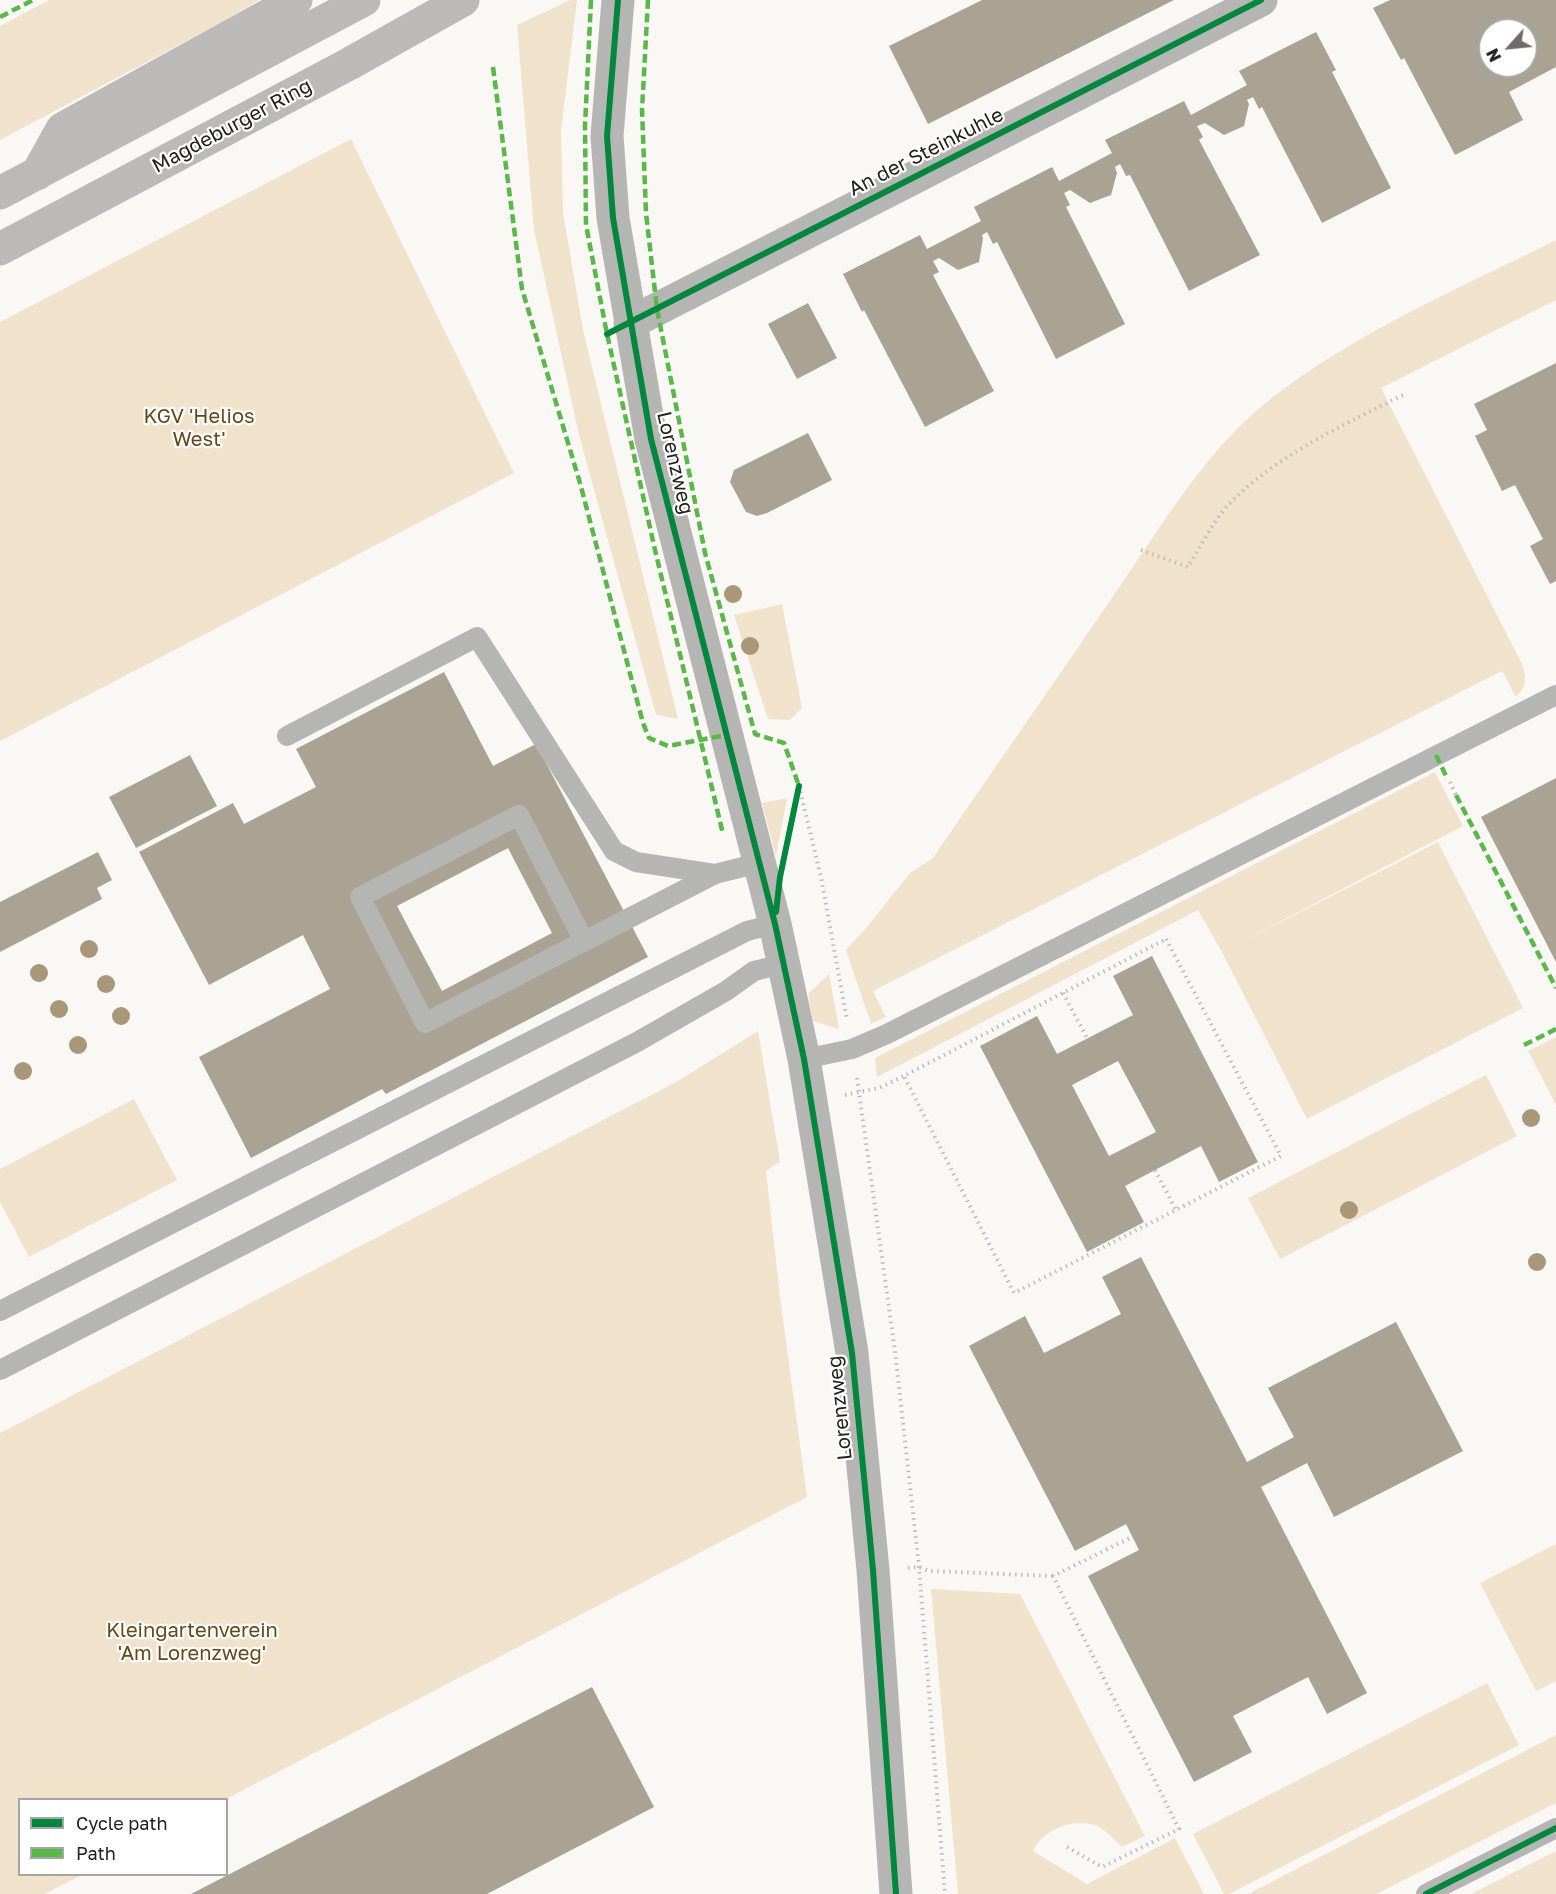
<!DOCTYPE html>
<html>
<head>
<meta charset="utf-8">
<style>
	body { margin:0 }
	#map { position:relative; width:1556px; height:1894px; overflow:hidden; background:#faf8f5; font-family:"Golos Text",sans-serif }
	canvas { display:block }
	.legend { position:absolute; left:18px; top:1798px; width:210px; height:78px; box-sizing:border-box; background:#fff; border:2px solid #a7a6a5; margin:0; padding:8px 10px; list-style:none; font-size:18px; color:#22211f }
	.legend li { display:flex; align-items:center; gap:12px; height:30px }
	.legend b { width:30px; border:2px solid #a7a6a5 }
	.north { position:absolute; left:1478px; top:18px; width:60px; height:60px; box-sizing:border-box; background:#fff; border:2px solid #a7a6a5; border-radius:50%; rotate:243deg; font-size:16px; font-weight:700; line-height:24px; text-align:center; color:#22211f }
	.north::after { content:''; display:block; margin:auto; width:21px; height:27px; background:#6e6c6a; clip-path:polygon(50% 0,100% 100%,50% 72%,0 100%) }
</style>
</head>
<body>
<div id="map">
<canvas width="1556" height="1894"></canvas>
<ul class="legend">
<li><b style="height:8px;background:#00873e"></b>Cycle path</li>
<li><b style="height:8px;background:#58b947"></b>Path</li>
</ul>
<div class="north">N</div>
</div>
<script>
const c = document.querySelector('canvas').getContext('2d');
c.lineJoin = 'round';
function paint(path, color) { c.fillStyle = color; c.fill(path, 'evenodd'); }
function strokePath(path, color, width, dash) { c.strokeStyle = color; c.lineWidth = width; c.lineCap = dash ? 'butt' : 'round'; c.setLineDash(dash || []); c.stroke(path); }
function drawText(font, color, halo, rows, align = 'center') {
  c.font = font + ' "Golos Text",sans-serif'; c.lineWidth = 4.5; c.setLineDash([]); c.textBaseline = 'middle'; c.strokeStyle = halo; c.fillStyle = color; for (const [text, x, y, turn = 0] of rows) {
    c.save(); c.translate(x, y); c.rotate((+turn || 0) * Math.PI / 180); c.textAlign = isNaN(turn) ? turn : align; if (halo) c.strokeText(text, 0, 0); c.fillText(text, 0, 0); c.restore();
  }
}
const green = new Path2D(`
	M 49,0 L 259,0 L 224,21 L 0,140 L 0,26 Z
	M 570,0 L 577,0 L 561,130 L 563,213 L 583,330 L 678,719 L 656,715 L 579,435 L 534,230 L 517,25 Z
	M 351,139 L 514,473 L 0,741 L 0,322 Z
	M 1556,240 L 1556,300 L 1381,388 L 1522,664 C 1527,679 1527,686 1516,697 L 1502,671 L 873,991 L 886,1017 L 871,1024 L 846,950 L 867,927 L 910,873 L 933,858 C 994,768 1057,679 1118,589 C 1162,525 1206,450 1268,401 C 1354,333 1458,289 1556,240 Z
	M 782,604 L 802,708 L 790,720 L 768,719 L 734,615 Z
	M 1435,772 L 1463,826 L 1239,943 L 1438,842 L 1523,1008 L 1307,1119 L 1222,952 L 1198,910 L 877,1077 L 875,1058 Z
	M 787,798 L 776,856 L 762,803 Z
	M 829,974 L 839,1029 L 813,1021 L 808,994 Z
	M 758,1031 L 780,1162 L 766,1171 L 780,1297 L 807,1497 L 226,1799 L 20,1800 L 20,1874 L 82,1875 L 44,1894 L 0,1894 L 0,1433 L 678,1081 Z
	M 1556,1037 L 1556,1105 L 1528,1051 Z
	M 1486,1075 L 1517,1136 L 1280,1259 L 1248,1198 Z
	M 134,1099 L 177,1180 L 29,1257 L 0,1202 L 0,1169 Z
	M 1556,1544 L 1556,1681 L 1536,1691 L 1480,1583 Z
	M 931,1589 L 1020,1594 L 1145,1836 L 1122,1847 C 1114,1839 1107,1831 1097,1826 C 1073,1817 1044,1829 1033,1851 L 1087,1884 L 1175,1838 L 1204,1894 L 958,1894 Z
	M 1487,1683 L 1519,1745 L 1229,1894 L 1224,1894 L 1193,1834 Z
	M 1556,1735 L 1556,1803 L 1376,1894 L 1248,1894 Z
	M 1556,1851 L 1556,1894 L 1471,1894 Z`);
const building = new Path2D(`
	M 982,0 L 1174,0 L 928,124 L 889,46 Z
	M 1390,0 L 1556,0 L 1556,67 L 1509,92 L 1523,120 L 1455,155 L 1404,58 L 1401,60 L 1373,8 ZM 1490,30 L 1526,30 L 1526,66 L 1490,66 Z
	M 1316,32 L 1336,70 L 1332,72 L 1391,188 L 1322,223 L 1262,107 L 1259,109 L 1253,97 L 1247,100 L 1249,104 L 1244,126 L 1224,135 L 1205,123 L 1197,126 L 1203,137 L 1199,140 L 1260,255 L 1189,291 L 1130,175 L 1126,176 L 1120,164 L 1115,167 L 1117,173 L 1111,195 L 1090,203 L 1070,190 L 1064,193 L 1070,205 L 1066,207 L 1125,324 L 1056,359 L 997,242 L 993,244 L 987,232 L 982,235 L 983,239 L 979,262 L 958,270 L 939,258 L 933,261 L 939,272 L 933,275 L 994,391 L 925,427 L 864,310 L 862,312 L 843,274 L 920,235 L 927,249 L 981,221 L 974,207 L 1052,167 L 1059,181 L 1112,153 L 1105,140 L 1184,101 L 1191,115 L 1247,85 L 1239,71 Z
	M 808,303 L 837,358 L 797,379 L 768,324 Z
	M 1556,363 L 1556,581 L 1550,584 L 1530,546 L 1543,539 L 1515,485 L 1502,491 L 1475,436 L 1487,430 L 1474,404 Z
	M 808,433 L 832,480 L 767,513 L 757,516 L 746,512 L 730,482 L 734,470 Z
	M 444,672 L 493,766 L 536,744 L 648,957 L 386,1094 L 382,1089 L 251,1158 L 199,1057 L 330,989 L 303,935 L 209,985 L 139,852 L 233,803 L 244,824 L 316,787 L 296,749 ZM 508,848 L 552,933 L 442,991 L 397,906 Z
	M 190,755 L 217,806 L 136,848 L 109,797 Z
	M 1556,778 L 1556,962 L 1481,817 Z
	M 98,852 L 112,880 L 97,888 L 102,899 L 0,952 L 0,902 Z
	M 1152,956 L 1258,1162 L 1219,1182 L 1201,1146 L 1155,1170 L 1125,1186 L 1144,1222 L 1087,1252 L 980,1046 L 1037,1016 L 1057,1054 L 1133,1015 L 1113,976 ZM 1118,1061 L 1156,1132 L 1109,1156 L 1072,1085 Z
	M 1141,1257 L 1247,1462 L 1294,1437 L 1268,1388 L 1396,1322 L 1463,1451 L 1334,1517 L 1307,1463 L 1261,1487 L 1367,1693 L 1327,1714 L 1308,1677 L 1233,1716 L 1252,1752 L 1194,1782 L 1088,1576 L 1139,1550 L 1126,1524 L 1075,1551 L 969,1346 L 1025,1316 L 1044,1353 L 1072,1339 L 1121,1314 L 1102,1277 Z
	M 592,1687 L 654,1807 L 487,1894 L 191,1894 Z`);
const path = new Path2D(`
	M 1141,550 L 1188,567 C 1199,549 1214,520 1228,505 C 1277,455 1341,426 1403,395
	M 1450,782 L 1456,795
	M 799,786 L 821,877 L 847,1020
	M 1166,939 L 1281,1156 L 1014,1293 L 904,1076 Z
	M 1063,993 L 1087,1038
	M 857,1078 L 895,1351 L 919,1567 L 945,1894
	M 845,1095 L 879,1088 L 904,1076
	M 1155,1170 L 1176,1210
	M 908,1568 L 919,1567 L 929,1571 L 1053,1576
	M 1067,1847 L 1102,1867 L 1179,1829 L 1053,1576 L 1132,1537`);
const service = new Path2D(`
	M 287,736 L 477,637 L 614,851 L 636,862 L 715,874
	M 584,941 L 519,815 L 360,897 L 425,1023 L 715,874 L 759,863
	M 804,1059 L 852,1049 L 887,1034 L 1556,695
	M 0,1311 L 747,931 L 775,924
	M 0,1370 L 637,1042 L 726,991 L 754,971 L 783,964
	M 1426,1894 L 1556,1828`);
const minor = new Path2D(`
	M 618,0 L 607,136 L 613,218 L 651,439 L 775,924 L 804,1059 L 852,1353 L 873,1570 L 896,1894
	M 630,323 L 1261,0`);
const trunk = new Path2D(`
	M 37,174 L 62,129 L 296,0
	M 0,193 L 364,0
	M 0,249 L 349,64 L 463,0`);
const quiet = new Path2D(`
	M 591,0 L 585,126 L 586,225 L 607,334 L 655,550 L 723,834
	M 648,0 L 642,110 L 646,213 L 657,309 L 705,553 L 755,734 L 784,743 L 799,786
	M 0,17 L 33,0
	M 493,67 L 522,289 L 580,483 L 643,723 L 649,738 L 668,746 L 726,735
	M 1436,755 L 1446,776
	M 1456,795 L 1556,988
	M 1524,1045 L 1556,1029`);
const cycleway = new Path2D(`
	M 618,0 L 607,136 L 613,218 L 651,439 L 775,924 L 804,1059 L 852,1353 L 873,1570 L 896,1894
	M 607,334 L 1261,0
	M 776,912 L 780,877 L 799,786
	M 1426,1894 L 1556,1828`);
const trees = [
	[733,594],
	[750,646],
	[89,949],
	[39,973],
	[106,984],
	[59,1009],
	[121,1016],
	[78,1045],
	[23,1071],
	[1531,1118],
	[1349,1210],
	[1537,1262]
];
const streetNames = [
	["Magdeburger Ring",232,126,-28],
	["An der Steinkuhle",926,152,-27],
	["Lorenzweg",675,463,77],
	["Lorenzweg",840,1408,-96]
];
const parkNames = [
	["KGV 'Helios",199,417],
	["West'",199,440],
	["Kleingartenverein",192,1631],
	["'Am Lorenzweg'",192,1654]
];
paint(green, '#f1e3cb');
paint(building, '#aaa293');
strokePath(path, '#bdbcba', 4, [1.5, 4.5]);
strokePath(service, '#b5b5b4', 20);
strokePath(minor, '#b5b5b4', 33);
strokePath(trunk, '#bcbab8', 33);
strokePath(quiet, '#58b947', 4.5, [9, 4.5]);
strokePath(cycleway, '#00873e', 6);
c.fillStyle = '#a89879';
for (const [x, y] of trees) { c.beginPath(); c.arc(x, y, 9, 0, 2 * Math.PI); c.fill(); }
drawText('20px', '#22211f', '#fff', streetNames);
drawText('20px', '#654914', '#fff', parkNames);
</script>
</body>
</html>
